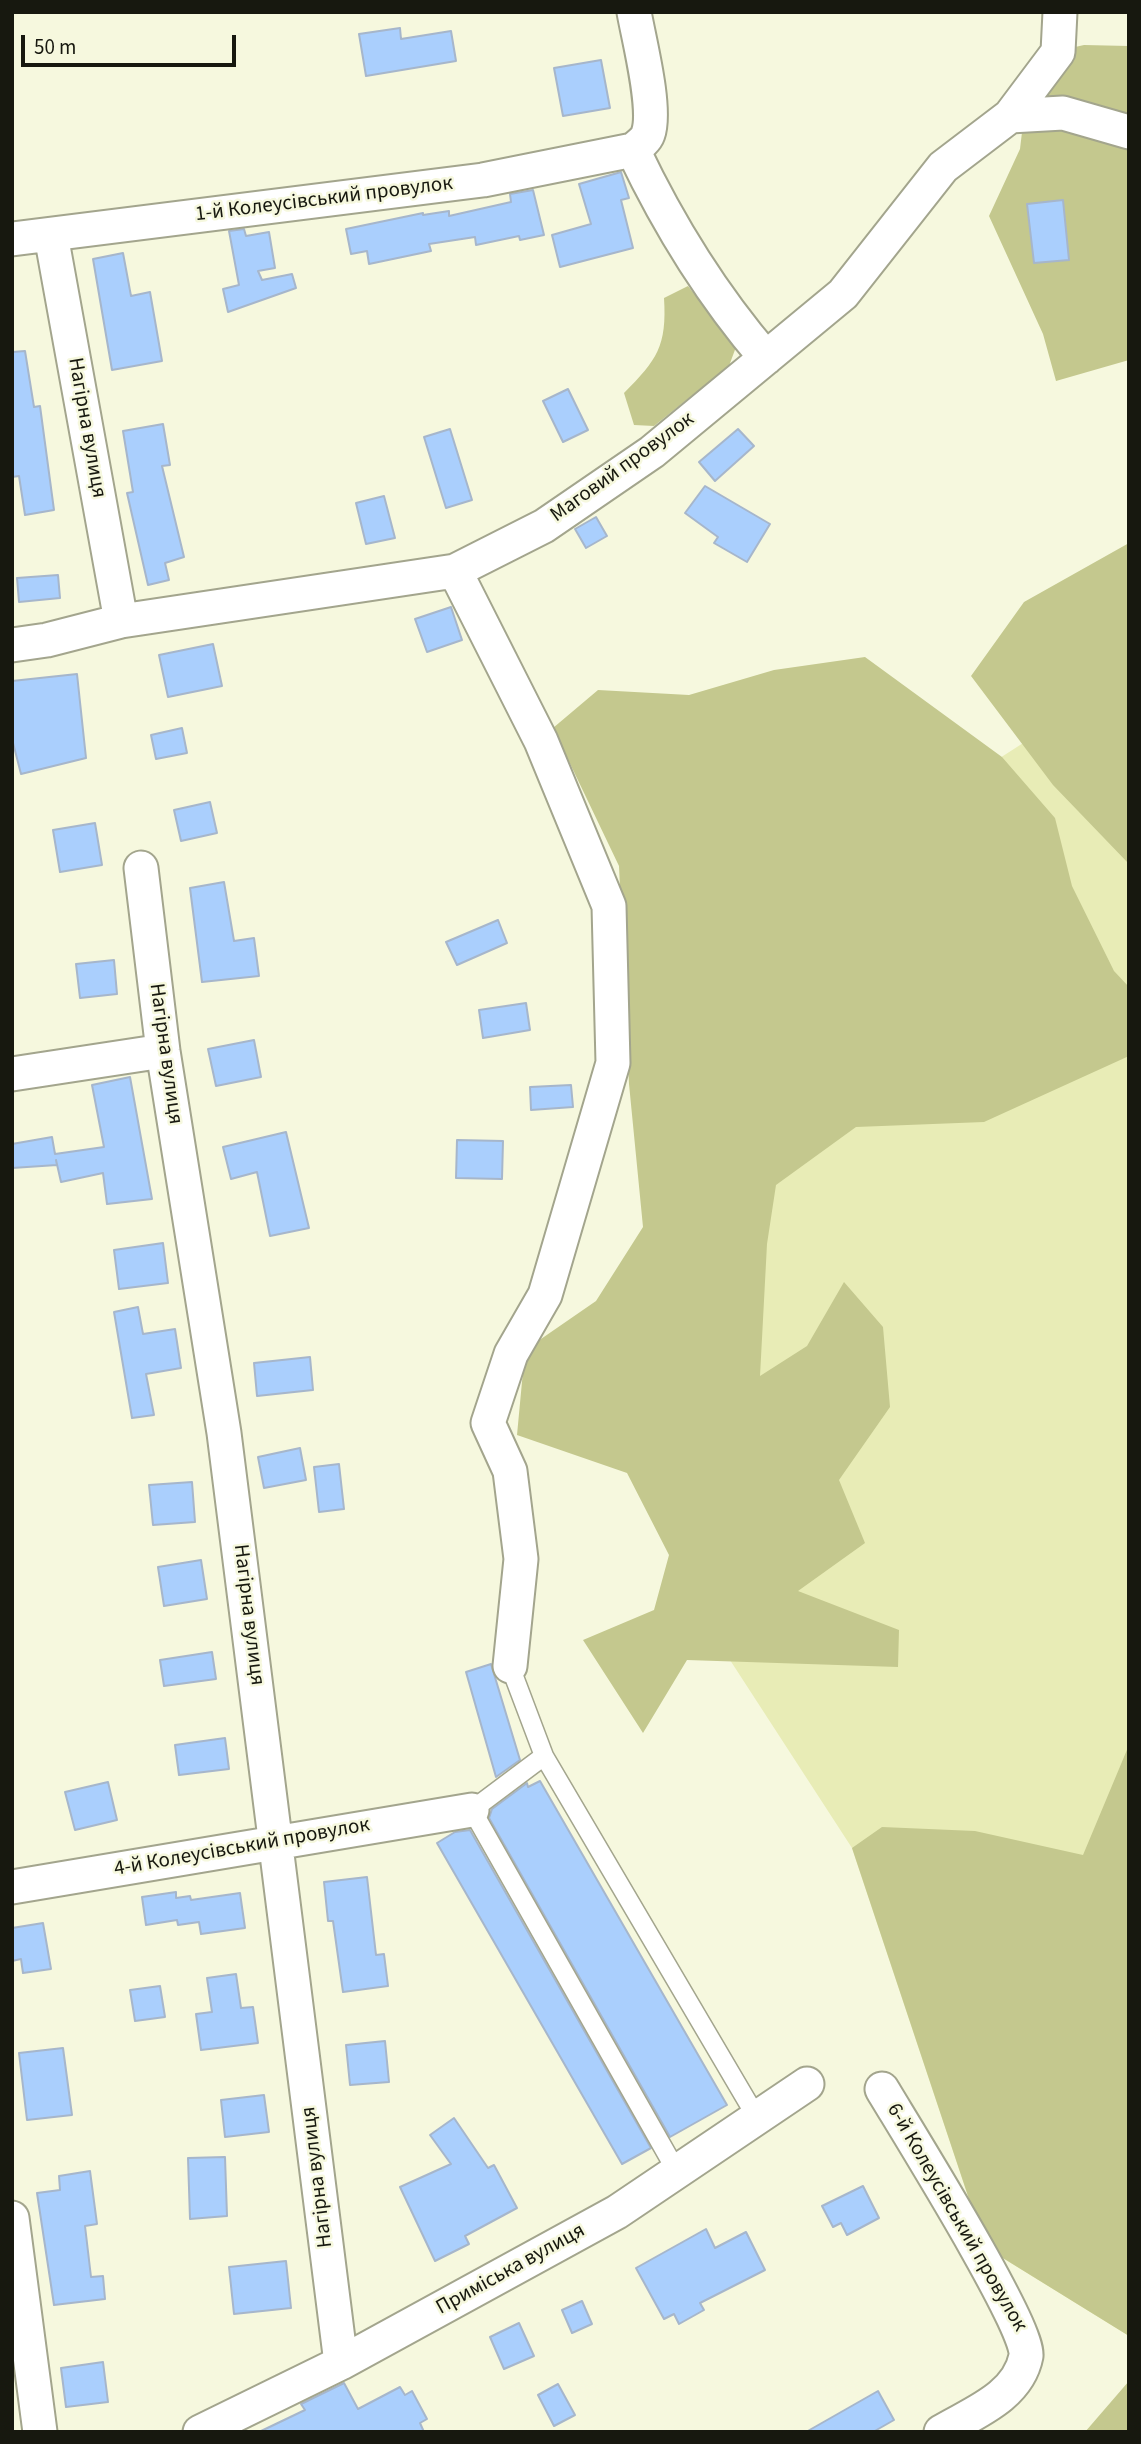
<!DOCTYPE html>
<html>
<head>
<meta charset="utf-8">
<style>
	body { margin:0 }
	#map { position:relative; width:1141px; height:2444px; overflow:hidden; background:#f6f8de; font-family:"Source Sans 3",sans-serif }
	canvas { display:block }
	.frame { position:absolute; inset:0; border:14px solid #17180f; pointer-events:none }
	.scale { position:absolute; left:21px; top:35px; width:215px; height:32px; box-sizing:border-box; border:4px solid #17180f; border-top:0; padding-left:9px; font-size:21px; line-height:24px; white-space:nowrap; color:#17180f; -webkit-text-stroke:5px #f6f8de; paint-order:stroke }
</style>
</head>
<body>
<div id="map">
<canvas width="1141" height="2444"></canvas>
<div class="frame"></div>
<div class="scale">50 m</div>
</div>
<script>
const c = document.querySelector('canvas').getContext('2d');
c.lineJoin = 'round';
function paint(path, color) { c.fillStyle = color; c.fill(path, 'evenodd'); }
function strokePath(path, color, width, dash) { c.strokeStyle = color; c.lineWidth = width; c.lineCap = dash ? 'butt' : 'round'; c.setLineDash(dash || []); c.stroke(path); }
function drawText(font, color, halo, rows, align = 'center') {
  c.font = font + ' "Source Sans 3",sans-serif'; c.lineWidth = 5; c.setLineDash([]); c.textBaseline = 'middle'; c.strokeStyle = halo; c.fillStyle = color; for (const [text, x, y, turn = 0] of rows) {
    c.save(); c.translate(x, y); c.rotate((+turn || 0) * Math.PI / 180); c.textAlign = isNaN(turn) ? turn : align; if (halo) c.strokeText(text, 0, 0); c.fillText(text, 0, 0); c.restore();
  }
}
const green = new Path2D(`
	M 1129,675 L 1129,2336 L 985,2247 L 852,1848 L 717,1640 L 684,961 Z`);
const forest = new Path2D(`
	M 1084,45 L 1129,46 L 1129,360 L 1056,381 L 1043,334 L 989,216 L 1020,149 L 1031,57 Z
	M 688,286 L 736,347 L 729,366 L 654,426 L 634,425 L 624,393 C 657,360 667,346 664,298 Z
	M 1129,543 L 1129,864 L 1053,785 L 971,676 L 1024,602 Z
	M 865,657 L 1002,757 L 1055,818 L 1072,886 L 1114,971 L 1129,987 L 1129,1056 L 984,1122 L 856,1127 L 776,1185 L 767,1244 L 760,1376 L 807,1346 L 844,1282 L 883,1327 L 890,1407 L 839,1480 L 865,1543 L 798,1591 L 899,1630 L 898,1667 L 687,1660 L 643,1733 L 583,1640 L 654,1610 L 669,1555 L 627,1473 L 517,1435 L 525,1350 L 596,1301 L 643,1227 L 629,1084 L 619,866 L 553,728 L 598,690 L 689,695 L 774,670 Z
	M 1129,1745 L 1129,2336 L 985,2247 L 852,1848 L 882,1827 L 975,1831 L 1083,1855 Z
	M 1129,2381 L 1129,2432 L 1085,2432 Z`);
const building = new Path2D(`
	M 400,28 L 401,39 L 451,31 L 456,61 L 366,76 L 359,34 Z
	M 601,60 L 610,108 L 563,116 L 554,68 Z
	M 621,172 L 629,198 L 621,200 L 633,248 L 560,267 L 552,235 L 591,224 L 579,184 Z
	M 533,190 L 544,235 L 520,240 L 519,236 L 476,245 L 475,237 L 429,244 L 431,251 L 369,264 L 367,251 L 351,254 L 346,229 L 423,213 L 423,215 L 449,211 L 449,216 L 511,202 L 510,194 Z
	M 1063,200 L 1069,260 L 1034,263 L 1027,204 Z
	M 244,229 L 246,236 L 269,232 L 275,268 L 258,271 L 262,280 L 292,274 L 296,288 L 228,312 L 223,289 L 239,285 L 229,231 Z
	M 123,253 L 131,296 L 150,292 L 162,361 L 112,370 L 93,259 Z
	M 25,351 L 34,407 L 40,406 L 54,510 L 25,515 L 19,476 L 12,477 L 12,352 Z
	M 568,389 L 588,430 L 563,442 L 543,401 Z
	M 163,424 L 170,465 L 162,466 L 184,557 L 165,563 L 169,580 L 148,585 L 127,493 L 133,492 L 123,431 Z
	M 450,429 L 472,500 L 446,508 L 424,437 Z
	M 738,429 L 754,446 L 715,481 L 699,462 Z
	M 705,486 L 770,524 L 747,562 L 714,543 L 718,537 L 685,513 Z
	M 384,496 L 395,538 L 366,544 L 356,503 Z
	M 596,517 L 607,536 L 586,548 L 575,529 Z
	M 58,575 L 60,598 L 19,602 L 17,578 Z
	M 451,607 L 462,640 L 427,652 L 415,619 Z
	M 213,644 L 222,686 L 168,697 L 159,655 Z
	M 77,674 L 86,758 L 21,774 L 12,739 L 12,681 Z
	M 182,728 L 187,753 L 156,759 L 151,735 Z
	M 210,802 L 217,833 L 181,841 L 174,810 Z
	M 95,823 L 102,865 L 60,872 L 53,830 Z
	M 224,882 L 234,941 L 254,938 L 259,976 L 202,982 L 190,888 Z
	M 498,920 L 507,943 L 457,965 L 446,942 Z
	M 114,960 L 117,994 L 80,998 L 76,964 Z
	M 526,1003 L 530,1030 L 483,1038 L 479,1010 Z
	M 254,1040 L 261,1077 L 216,1086 L 208,1049 Z
	M 130,1077 L 152,1199 L 107,1204 L 103,1173 L 61,1182 L 56,1160 L 57,1165 L 12,1168 L 12,1144 L 52,1137 L 55,1154 L 104,1147 L 92,1085 Z
	M 571,1085 L 573,1107 L 531,1110 L 530,1087 Z
	M 286,1132 L 309,1228 L 270,1236 L 257,1172 L 231,1179 L 223,1147 Z
	M 457,1140 L 503,1141 L 502,1179 L 456,1178 Z
	M 163,1243 L 168,1283 L 119,1289 L 114,1250 Z
	M 138,1307 L 143,1334 L 175,1329 L 181,1368 L 146,1374 L 154,1415 L 132,1418 L 114,1312 Z
	M 310,1357 L 313,1390 L 257,1396 L 254,1363 Z
	M 300,1448 L 306,1480 L 264,1488 L 258,1457 Z
	M 339,1464 L 344,1509 L 319,1512 L 314,1467 Z
	M 192,1482 L 195,1522 L 153,1525 L 149,1485 Z
	M 201,1560 L 207,1599 L 164,1606 L 158,1567 Z
	M 212,1652 L 216,1679 L 164,1686 L 160,1660 Z
	M 491,1664 L 520,1760 L 496,1777 L 466,1672 Z
	M 225,1738 L 229,1769 L 179,1775 L 175,1745 Z
	M 540,1781 L 727,2105 L 670,2137 L 489,1818 L 492,1809 L 527,1783 L 528,1787 Z
	M 108,1782 L 117,1820 L 75,1830 L 65,1792 Z
	M 470,1830 L 651,2148 L 622,2164 L 437,1843 L 455,1832 Z
	M 367,1877 L 376,1955 L 384,1954 L 388,1986 L 343,1992 L 333,1921 L 328,1921 L 324,1882 Z
	M 176,1892 L 176,1898 L 190,1896 L 191,1900 L 240,1893 L 245,1928 L 201,1934 L 199,1922 L 178,1925 L 177,1920 L 146,1925 L 142,1897 Z
	M 43,1923 L 51,1969 L 23,1973 L 21,1959 L 12,1961 L 12,1928 Z
	M 236,1974 L 241,2008 L 253,2007 L 258,2043 L 201,2050 L 196,2014 L 212,2012 L 207,1978 Z
	M 160,1986 L 165,2017 L 135,2021 L 130,1990 Z
	M 385,2041 L 389,2082 L 350,2085 L 346,2045 Z
	M 63,2048 L 72,2115 L 27,2120 L 19,2053 Z
	M 264,2095 L 269,2132 L 225,2137 L 221,2100 Z
	M 454,2118 L 488,2168 L 494,2165 L 517,2208 L 465,2236 L 469,2244 L 435,2261 L 400,2187 L 451,2164 L 430,2135 Z
	M 225,2157 L 227,2216 L 190,2219 L 188,2158 Z
	M 90,2171 L 97,2224 L 85,2226 L 91,2277 L 103,2276 L 105,2299 L 54,2305 L 37,2193 L 60,2190 L 59,2176 Z
	M 863,2186 L 879,2218 L 847,2235 L 841,2223 L 833,2227 L 822,2206 Z
	M 706,2229 L 715,2248 L 746,2232 L 765,2270 L 700,2303 L 704,2310 L 679,2324 L 674,2314 L 664,2319 L 636,2268 Z
	M 286,2261 L 291,2308 L 234,2314 L 229,2267 Z
	M 582,2301 L 592,2324 L 572,2333 L 562,2310 Z
	M 519,2323 L 534,2356 L 504,2369 L 490,2337 Z
	M 103,2362 L 108,2402 L 66,2407 L 61,2368 Z
	M 344,2383 L 358,2409 L 400,2387 L 405,2395 L 412,2391 L 427,2419 L 420,2423 L 424,2432 L 259,2432 L 305,2410 L 301,2404 Z
	M 558,2384 L 575,2415 L 554,2426 L 538,2395 Z
	M 878,2391 L 894,2420 L 873,2432 L 806,2432 Z`);
const service = new Path2D(`
	M 510,1666 L 544,1756 L 472,1810 L 677,2172
	M 544,1756 L 757,2118`);
const minor = new Path2D(`
	M 1010,116 L 1063,113 L 1129,132
	M 633,150 C 669,226 711,294 766,358
	M 51,235 L 121,621
	M 12,239 L 483,180 L 633,150 C 638,146 646,140 648,134 C 657,109 639,40 634,12
	M 455,571 L 541,741 L 609,906 L 613,1063 L 545,1295 L 511,1354 L 488,1423 L 510,1471 L 521,1559 L 510,1666
	M 12,645 L 47,640 L 121,621 L 455,571 L 544,526 L 652,452 L 843,294 L 943,167 L 1010,116 L 1058,52 L 1060,12
	M 141,868 L 163,1051 L 224,1433 L 341,2363
	M 12,1074 L 163,1051
	M 12,1887 L 472,1810
	M 882,2089 C 904,2126 1031,2329 1026,2356 C 1018,2397 973,2413 941,2432
	M 12,2218 L 40,2432
	M 200,2432 L 341,2363 L 617,2212 L 807,2084`);
const streetNames = [
	["1-й Колеусівський провулок",324,200,-7],
	["Нагірна вулиця",86,428,80],
	["Маговий провулок",623,468,-36],
	["Нагірна вулиця",165,1054,82],
	["Нагірна вулиця",248,1615,83],
	["4-й Колеусівський провулок",242,1848,-10],
	["Нагірна вулиця",318,2177,-97],
	["6-й Колеусівський провулок",956,2218,60],
	["Приміська вулиця",511,2270,-29]
];
paint(green, '#e8ecb6');
paint(forest, '#c4c88e');
paint(building, '#aacffd');
strokePath(building, '#a6b6cb', 2);
strokePath(service, '#a3a58d', 21);
strokePath(minor, '#a3a58d', 37);
strokePath(service, '#fff', 18);
strokePath(minor, '#fff', 33);
drawText('21px', '#17180f', '#f6f8de', streetNames);
</script>
</body>
</html>
